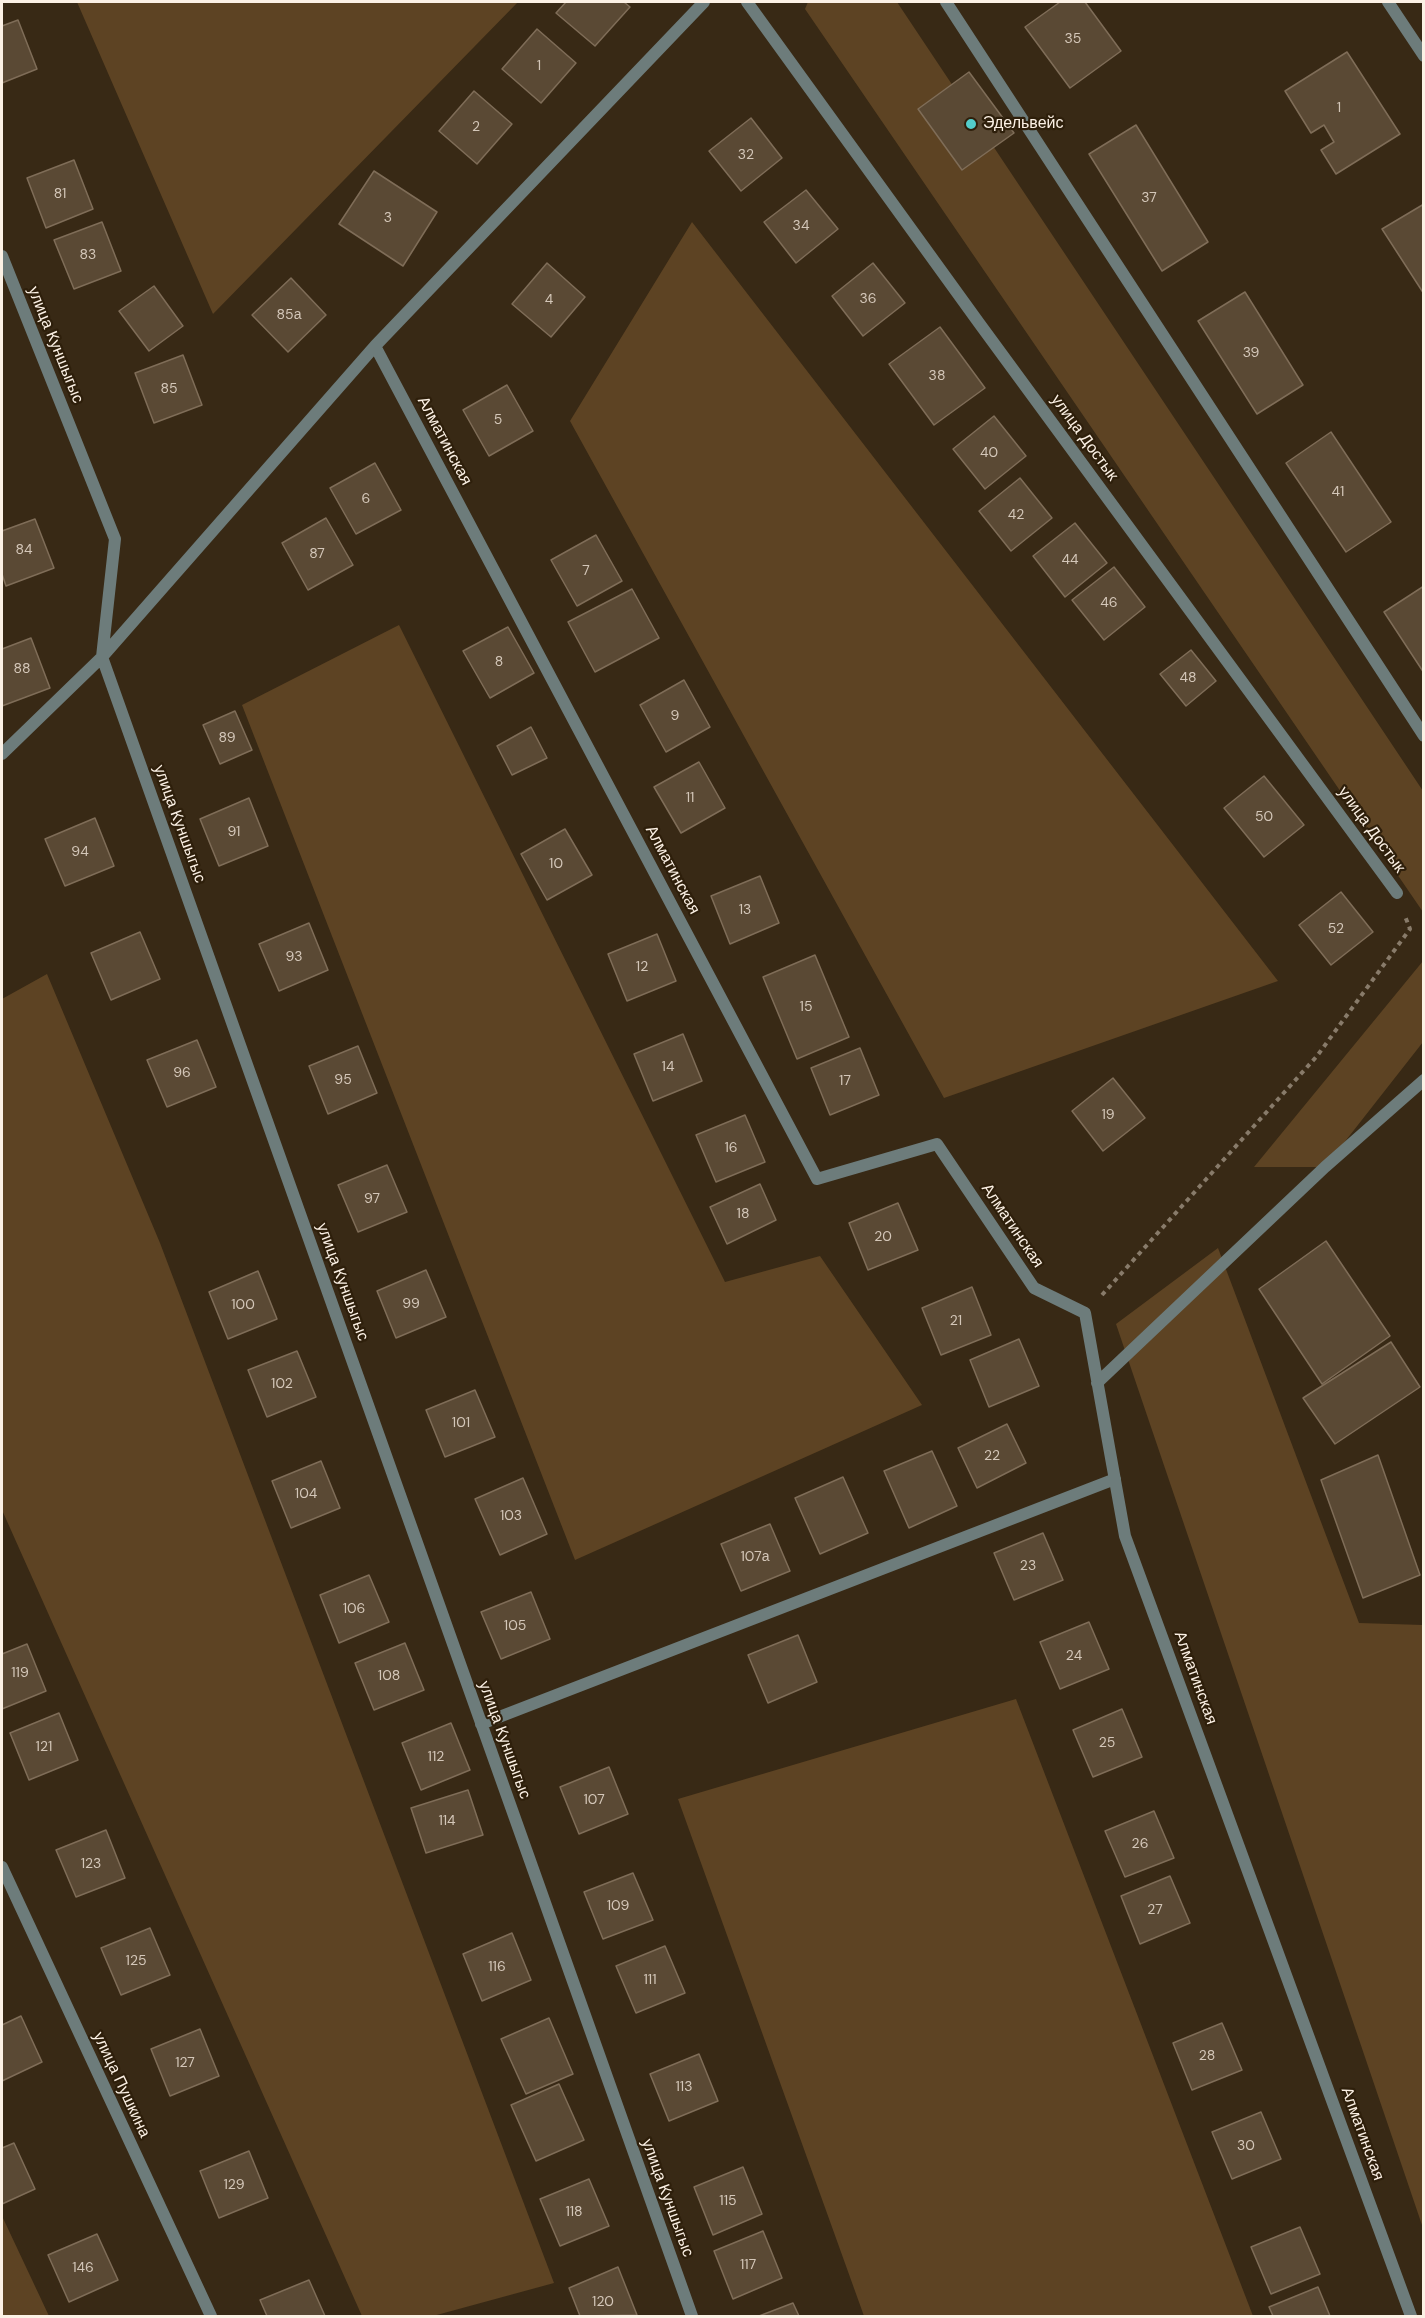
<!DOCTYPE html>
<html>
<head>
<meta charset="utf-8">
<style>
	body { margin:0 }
	#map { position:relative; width:1425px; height:2318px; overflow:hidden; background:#382915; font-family:"DM Sans",sans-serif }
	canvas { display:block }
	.frame { position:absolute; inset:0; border:3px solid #fcf1e5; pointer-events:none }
</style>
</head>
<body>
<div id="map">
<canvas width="1425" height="2318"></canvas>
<div class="frame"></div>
</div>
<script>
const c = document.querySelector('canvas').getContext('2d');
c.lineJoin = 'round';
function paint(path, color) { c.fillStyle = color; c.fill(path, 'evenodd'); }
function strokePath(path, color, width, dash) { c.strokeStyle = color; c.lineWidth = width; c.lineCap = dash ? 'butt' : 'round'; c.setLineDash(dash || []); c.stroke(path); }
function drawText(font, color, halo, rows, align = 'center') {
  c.font = font + ' "DM Sans",sans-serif'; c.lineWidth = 4.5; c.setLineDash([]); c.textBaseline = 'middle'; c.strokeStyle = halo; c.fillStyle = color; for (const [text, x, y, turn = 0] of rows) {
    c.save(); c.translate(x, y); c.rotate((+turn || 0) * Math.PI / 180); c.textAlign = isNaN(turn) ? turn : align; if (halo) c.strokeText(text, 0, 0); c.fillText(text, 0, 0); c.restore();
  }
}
const green = new Path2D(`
	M 77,2 L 518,2 L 213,314 Z
	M 808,2 L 897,2 L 1423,791 L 1423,912 L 805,9 Z
	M 692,222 L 1278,981 L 944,1098 L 570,421 Z
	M 399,625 L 725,1282 L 820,1256 L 922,1405 L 575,1560 L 242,705 Z
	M 1423,961 L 1423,1042 L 1325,1167 L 1254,1167 Z
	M 47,974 L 160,1243 L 554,2283 L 433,2316 L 362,2316 L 2,1510 L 2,999 Z
	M 1218,1248 L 1359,1623 L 1423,1625 L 1423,2228 L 1116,1324 Z
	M 1016,1699 L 1253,2316 L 864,2316 L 678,1799 Z
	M 2,2216 L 49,2316 L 2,2316 Z`);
const building = new Path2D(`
	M 566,2 L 624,2 L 630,7 L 595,46 L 556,13 Z
	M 1060,2 L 1085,2 L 1121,51 L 1070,88 L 1025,27 Z
	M 18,20 L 37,69 L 2,83 L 2,26 Z
	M 537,29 L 576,63 L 541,103 L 502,69 Z
	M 1347,52 L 1400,134 L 1336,174 L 1321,150 L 1334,142 L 1324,125 L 1311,133 L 1285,91 Z
	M 969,72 L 1014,133 L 962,170 L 918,109 Z
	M 474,91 L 512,124 L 477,164 L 439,131 Z
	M 751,118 L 782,158 L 741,191 L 709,151 Z
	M 1136,125 L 1208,242 L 1162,271 L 1089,154 Z
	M 74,160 L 93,209 L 46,228 L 27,178 Z
	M 374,171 L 437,212 L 403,266 L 339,224 Z
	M 806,190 L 838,229 L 796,263 L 764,222 Z
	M 1424,204 L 1424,294 L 1382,229 Z
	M 102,222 L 121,271 L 74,289 L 54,240 Z
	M 547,263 L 585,297 L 551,337 L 512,304 Z
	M 873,263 L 905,303 L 863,336 L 832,296 Z
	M 291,278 L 326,315 L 288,352 L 252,315 Z
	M 154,286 L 183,326 L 149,351 L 119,311 Z
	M 1245,292 L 1303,385 L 1257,414 L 1198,321 Z
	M 940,327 L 985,388 L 934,425 L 889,364 Z
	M 183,355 L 202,405 L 154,423 L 135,373 Z
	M 507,385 L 533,431 L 489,456 L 463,410 Z
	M 994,416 L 1026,456 L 985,489 L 953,449 Z
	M 1331,432 L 1391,522 L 1346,552 L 1286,463 Z
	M 375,463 L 401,510 L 356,534 L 330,488 Z
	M 1020,478 L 1052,518 L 1011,551 L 979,511 Z
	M 326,518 L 353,565 L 308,590 L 282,543 Z
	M 35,519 L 54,568 L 6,586 L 2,574 L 2,531 Z
	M 1075,523 L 1107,563 L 1065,597 L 1033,556 Z
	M 596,535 L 622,581 L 577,606 L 551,560 Z
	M 1114,567 L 1145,607 L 1104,640 L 1072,600 Z
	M 1424,586 L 1424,673 L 1384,612 Z
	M 632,589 L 659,638 L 595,672 L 568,622 Z
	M 508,627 L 534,673 L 490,698 L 463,651 Z
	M 31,638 L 50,688 L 2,706 L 2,649 Z
	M 1191,650 L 1216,681 L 1186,706 L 1160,674 Z
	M 684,680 L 710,727 L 666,752 L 640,705 Z
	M 235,711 L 252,750 L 220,764 L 203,725 Z
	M 531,727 L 547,758 L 512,775 L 497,746 Z
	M 699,762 L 725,808 L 681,833 L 654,787 Z
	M 1264,776 L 1304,825 L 1264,857 L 1224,808 Z
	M 249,798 L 268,846 L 219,866 L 200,819 Z
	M 95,818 L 114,866 L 65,886 L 45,839 Z
	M 565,829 L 592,875 L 547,900 L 521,854 Z
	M 760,876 L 779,923 L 730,944 L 711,896 Z
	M 1341,892 L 1373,932 L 1331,965 L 1299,925 Z
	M 309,923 L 328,970 L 279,991 L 259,944 Z
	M 140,932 L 160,979 L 111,1000 L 91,953 Z
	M 657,934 L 676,981 L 627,1001 L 608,954 Z
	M 815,955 L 849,1037 L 797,1059 L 763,977 Z
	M 683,1034 L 702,1081 L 653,1101 L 634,1054 Z
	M 197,1040 L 216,1087 L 167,1107 L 147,1060 Z
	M 358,1046 L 377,1093 L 328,1114 L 309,1066 Z
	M 860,1048 L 879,1095 L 830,1115 L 811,1068 Z
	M 1113,1078 L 1145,1118 L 1103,1151 L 1072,1111 Z
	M 745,1115 L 765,1162 L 716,1182 L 696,1135 Z
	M 387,1165 L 407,1212 L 358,1232 L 338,1185 Z
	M 760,1184 L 776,1220 L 727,1244 L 710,1207 Z
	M 898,1203 L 918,1250 L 868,1270 L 849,1223 Z
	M 1326,1241 L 1390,1336 L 1322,1384 L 1259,1289 Z
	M 426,1270 L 446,1317 L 396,1338 L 377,1291 Z
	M 258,1271 L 277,1319 L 228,1339 L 209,1292 Z
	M 972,1287 L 991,1335 L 941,1355 L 922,1308 Z
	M 1019,1339 L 1039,1386 L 989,1407 L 970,1360 Z
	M 1391,1342 L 1420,1387 L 1335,1444 L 1303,1398 Z
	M 297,1351 L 316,1397 L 267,1417 L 248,1370 Z
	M 475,1390 L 495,1437 L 445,1457 L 426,1410 Z
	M 1007,1424 L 1026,1463 L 977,1488 L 958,1448 Z
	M 932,1451 L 957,1506 L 909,1528 L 884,1471 Z
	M 1378,1455 L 1420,1575 L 1363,1598 L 1321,1480 Z
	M 321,1461 L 340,1508 L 291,1528 L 272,1481 Z
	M 843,1477 L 868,1533 L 820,1554 L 795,1498 Z
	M 523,1478 L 547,1534 L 500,1555 L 475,1499 Z
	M 770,1524 L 790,1571 L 741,1591 L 721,1544 Z
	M 1043,1533 L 1063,1580 L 1014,1600 L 994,1553 Z
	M 369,1575 L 389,1622 L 339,1643 L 320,1595 Z
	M 531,1592 L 550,1639 L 501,1659 L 481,1612 Z
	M 1089,1622 L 1109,1669 L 1060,1689 L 1040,1642 Z
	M 798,1635 L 817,1682 L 768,1703 L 748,1655 Z
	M 405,1643 L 424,1690 L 374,1710 L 355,1663 Z
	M 27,1644 L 46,1691 L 2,1709 L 2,1654 Z
	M 1122,1709 L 1142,1757 L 1093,1777 L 1073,1730 Z
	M 59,1713 L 78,1760 L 29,1780 L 10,1733 Z
	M 451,1723 L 470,1770 L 421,1790 L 402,1743 Z
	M 609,1767 L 628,1814 L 579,1834 L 560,1787 Z
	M 468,1790 L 483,1835 L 426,1853 L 411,1808 Z
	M 1154,1811 L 1174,1858 L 1125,1877 L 1105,1831 Z
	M 106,1830 L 125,1878 L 76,1897 L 56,1850 Z
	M 633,1873 L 653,1920 L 603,1939 L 584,1892 Z
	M 1170,1876 L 1190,1923 L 1140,1944 L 1121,1896 Z
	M 150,1928 L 170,1975 L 121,1995 L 101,1948 Z
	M 512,1933 L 531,1980 L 482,2001 L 463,1954 Z
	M 665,1946 L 685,1993 L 636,2013 L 616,1966 Z
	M 21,2016 L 42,2062 L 2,2081 L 2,2025 Z
	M 549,2018 L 573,2074 L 526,2094 L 501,2039 Z
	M 1222,2023 L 1242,2070 L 1192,2090 L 1173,2043 Z
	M 200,2029 L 219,2076 L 170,2096 L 151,2049 Z
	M 699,2054 L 718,2101 L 669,2121 L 650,2074 Z
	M 559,2084 L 584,2140 L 536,2161 L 511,2105 Z
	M 1261,2112 L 1281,2159 L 1232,2179 L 1212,2132 Z
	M 14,2143 L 35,2189 L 2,2204 L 2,2148 Z
	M 249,2151 L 268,2198 L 219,2218 L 200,2171 Z
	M 743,2167 L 762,2214 L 713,2235 L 694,2187 Z
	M 589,2179 L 609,2226 L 560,2246 L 540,2199 Z
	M 1300,2227 L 1320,2274 L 1271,2294 L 1251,2247 Z
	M 763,2231 L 782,2278 L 733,2299 L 714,2251 Z
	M 97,2234 L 118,2280 L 69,2302 L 48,2255 Z
	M 618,2267 L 637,2315 L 580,2316 L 569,2288 Z
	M 309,2280 L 325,2316 L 267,2316 L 260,2300 Z
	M 1318,2287 L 1330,2316 L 1273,2316 L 1269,2307 Z
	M 793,2303 L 799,2316 L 759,2316 Z`);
const path = new Path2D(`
	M 1102,1295 L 1317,1056 L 1410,929 L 1405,916`);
const minor = new Path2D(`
	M 747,2 L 979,323 L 1397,893
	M 946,2 L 1424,736
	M 1388,2 L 1424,56
	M 2,256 L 115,539 L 102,657 L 692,2316
	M 375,346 L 817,1179 L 937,1144 L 1034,1288 L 1085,1313 L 1125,1536 L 1411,2316
	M 2,754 L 102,657 L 375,346 L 704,2
	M 1097,1383 L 1325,1167 L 1424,1080
	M 481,1724 L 1115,1479
	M 2,1867 L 211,2316`);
const markers = [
	[971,124,6,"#53cdcb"]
];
const numberNames = [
	["35",1073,39],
	["1",539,66],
	["1",1339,108],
	["2",476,127],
	["32",746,155],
	["81",60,194],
	["37",1149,198],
	["3",388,218],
	["34",801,226],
	["83",88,255],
	["36",868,299],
	["4",549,300],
	["85а",289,315],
	["39",1251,353],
	["38",937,376],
	["85",169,389],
	["5",498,420],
	["40",989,453],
	["41",1338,492],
	["6",366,499],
	["42",1016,515],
	["84",24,550],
	["87",317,554],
	["44",1070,560],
	["7",586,571],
	["46",1109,603],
	["8",499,662],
	["88",22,669],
	["48",1188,678],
	["9",675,716],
	["89",227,738],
	["11",690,798],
	["50",1264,817],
	["91",234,832],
	["94",80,852],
	["10",556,864],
	["13",745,910],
	["52",1336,929],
	["93",294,957],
	["12",642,967],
	["15",806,1007],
	["14",668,1067],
	["96",182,1073],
	["95",343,1080],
	["17",845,1081],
	["19",1108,1115],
	["16",731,1148],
	["97",372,1199],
	["18",743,1214],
	["20",883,1237],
	["99",411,1304],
	["100",243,1305],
	["21",956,1321],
	["102",282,1384],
	["101",461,1423],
	["22",992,1456],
	["104",306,1494],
	["103",511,1516],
	["107а",755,1557],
	["23",1028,1566],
	["106",354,1609],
	["105",515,1626],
	["24",1074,1656],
	["119",20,1673],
	["108",389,1676],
	["25",1107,1743],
	["121",44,1747],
	["112",436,1757],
	["107",594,1800],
	["114",447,1821],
	["26",1140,1844],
	["123",91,1864],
	["109",618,1906],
	["27",1155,1910],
	["125",136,1961],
	["116",497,1967],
	["111",650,1980],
	["28",1207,2056],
	["127",185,2063],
	["113",684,2087],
	["30",1246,2146],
	["129",234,2185],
	["115",728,2201],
	["118",574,2212],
	["117",748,2265],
	["146",83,2268],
	["120",603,2302]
];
const poiNames = [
	["Эдельвейс",983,124]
];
const streetNames = [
	["улица Куншыгыс",55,345,68],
	["улица Достык",1084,438,54],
	["Алматинская",444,441,62],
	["улица Куншыгыс",179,824,70],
	["улица Достык",1371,830,54],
	["Алматинская",672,870,62],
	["Алматинская",1012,1226,56],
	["улица Куншыгыс",342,1282,70],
	["Алматинская",1195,1678,70],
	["улица Куншыгыс",504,1740,70],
	["улица Пушкина",121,2085,65],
	["Алматинская",1362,2134,70],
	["улица Куншыгыс",667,2198,70]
];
paint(green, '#5d4323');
paint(building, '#5a4934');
strokePath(building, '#7f6d58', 1.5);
strokePath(path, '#887b6a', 4, [4.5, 4.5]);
strokePath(minor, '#6d7c7b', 12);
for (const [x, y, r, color] of markers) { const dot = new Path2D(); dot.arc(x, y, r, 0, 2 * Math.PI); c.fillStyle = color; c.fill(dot); strokePath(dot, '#2e1f0b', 2); }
drawText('14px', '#d4c7b9', null, numberNames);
drawText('16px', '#fcf1e5', '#2e1f0b', poiNames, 'left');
drawText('16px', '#fcf1e5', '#2e1f0b', streetNames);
</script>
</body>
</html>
